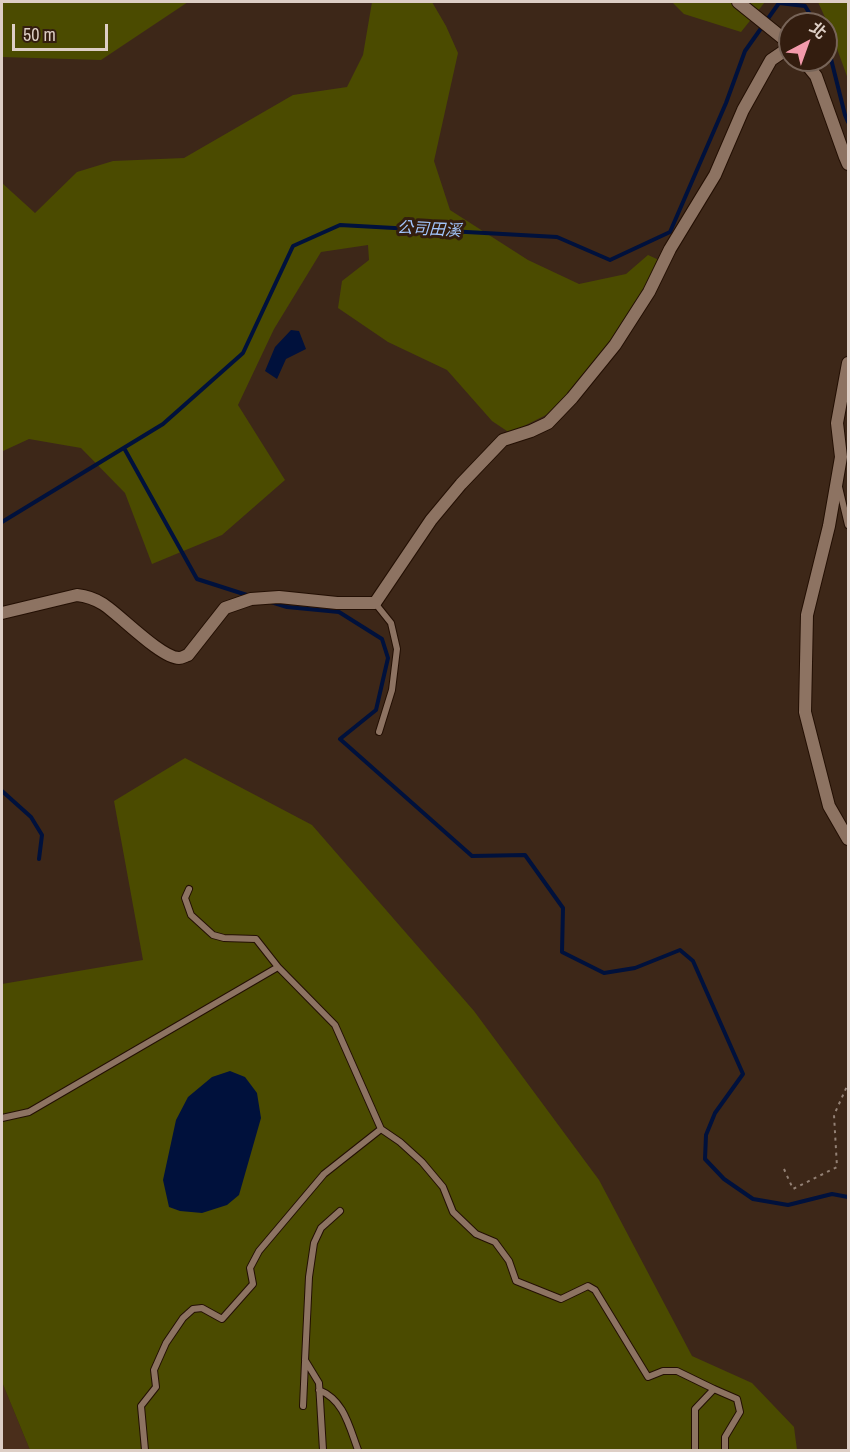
<!DOCTYPE html>
<html>
<head>
<meta charset="utf-8">
<style>
	body { margin:0 }
	#map { position:relative; width:850px; height:1452px; overflow:hidden; background:#3d2718; font-family:"Archivo Narrow","Noto Sans TC",sans-serif }
	canvas { display:block }
	.frame { position:absolute; inset:0; border:3px solid #ddcec5; pointer-events:none }
	.north { position:absolute; left:778px; top:12px; width:60px; height:60px; box-sizing:border-box; background:#331d0f; border:2px solid #776458; border-radius:50%; rotate:41deg; font-size:16px; font-weight:700; line-height:24px; text-align:center; color:#ddcec5 }
	.north::after { content:''; display:block; margin:auto; width:21px; height:27px; background:#f39aab; clip-path:polygon(50% 0,100% 100%,50% 72%,0 100%) }
	.scale { position:absolute; left:12px; top:24px; width:96px; height:27px; box-sizing:border-box; border:3px solid #ddcec5; border-top:0; padding-left:8px; font-size:18px; line-height:21px; white-space:nowrap; color:#ddcec5; -webkit-text-stroke:4px #331d0f; paint-order:stroke }
</style>
</head>
<body>
<div id="map">
<canvas width="850" height="1452"></canvas>
<div class="frame"></div>
<div class="north">北</div>
<div class="scale">50 m</div>
</div>
<script>
const c = document.querySelector('canvas').getContext('2d');
c.lineJoin = 'round';
function paint(path, color) { c.fillStyle = color; c.fill(path, 'evenodd'); }
function strokePath(path, color, width, dash) { c.strokeStyle = color; c.lineWidth = width; c.lineCap = dash ? 'butt' : 'round'; c.setLineDash(dash || []); c.stroke(path); }
function drawText(font, color, halo, rows, align = 'center') {
  c.font = font + ' "Archivo Narrow","Noto Sans TC",sans-serif'; c.lineWidth = 6; c.setLineDash([]); c.textBaseline = 'middle'; c.strokeStyle = halo; c.fillStyle = color; for (const [text, x, y, turn = 0] of rows) {
    c.save(); c.translate(x, y); c.rotate((+turn || 0) * Math.PI / 180); c.textAlign = isNaN(turn) ? turn : align; if (halo) c.strokeText(text, 0, 0); c.fillText(text, 0, 0); c.restore();
  }
}
const built = new Path2D(`
	M 2,1382 L 30,1450 L 2,1450 Z`);
const green = new Path2D(`
	M 2,2 L 188,2 L 101,60 L 2,57 Z
	M 372,2 L 432,2 L 446,26 L 458,53 L 434,161 L 450,210 L 528,260 L 579,284 L 626,274 L 648,255 L 659,260 L 646,292 L 583,381 L 546,415 L 510,433 L 492,421 L 447,370 L 388,342 L 338,308 L 342,281 L 369,260 L 368,245 L 321,252 L 274,329 L 238,405 L 285,480 L 222,535 L 152,564 L 125,493 L 81,448 L 29,439 L 3,451 L 2,456 L 2,183 L 35,213 L 77,172 L 113,161 L 184,158 L 293,95 L 347,87 L 363,55 Z
	M 672,2 L 765,2 L 741,32 L 684,14 Z
	M 818,2 L 848,2 L 848,79 L 828,24 Z
	M 185,758 L 312,825 L 474,1011 L 599,1180 L 692,1356 L 752,1383 L 794,1427 L 797,1450 L 30,1450 L 2,1382 L 2,984 L 143,960 L 114,801 Z`);
const water = new Path2D(`
	M 291,330 L 299,331 L 306,349 L 286,359 L 277,379 L 265,371 L 275,347 Z
	M 230,1071 L 245,1077 L 257,1093 L 261,1118 L 239,1195 L 227,1205 L 202,1213 L 180,1211 L 169,1207 L 163,1180 L 176,1120 L 188,1097 L 212,1077 Z`);
const stream = new Path2D(`
	M 826,39 L 845,115 L 848,122
	M 124,448 L 197,579 L 250,596
	M 2,522 L 163,424 L 243,353 L 293,246 L 340,225 L 557,237 L 610,260 L 670,232 L 726,103 L 745,51 L 779,3 L 805,6 L 816,24
	M 271,602 L 287,607 L 339,612 L 382,639 L 388,658 L 376,710 L 340,739 L 472,856 L 525,855 L 563,908 L 562,952 L 604,973 L 635,968 L 680,950 L 693,961 L 743,1074 L 715,1113 L 706,1135 L 705,1159 L 724,1179 L 753,1199 L 788,1205 L 832,1194 L 848,1197
	M 2,791 L 31,817 L 42,835 L 39,859`);
const path = new Path2D(`
	M 784,1169 L 793,1189 L 837,1167 L 834,1115 L 848,1084`);
const lane = new Path2D(`
	M 839,487 L 848,525
	M 375,603 L 391,623 L 397,649 L 392,690 L 379,732
	M 2,1118 L 29,1112 L 278,967
	M 381,1129 L 400,1142 L 422,1162 L 443,1187 L 453,1212 L 476,1234 L 495,1242 L 509,1261 L 516,1281 L 561,1299 L 588,1286 L 595,1290 L 648,1377 L 663,1371 L 677,1371 L 714,1389 L 737,1399 L 740,1412 L 725,1437 L 725,1450
	M 319,1390 C 344,1400 349,1426 358,1450
	M 303,1406 L 305,1362
	M 145,1450 L 141,1406 L 156,1387 L 154,1370 L 166,1343 L 183,1318 L 193,1309 L 202,1308 L 222,1319 L 253,1284 L 250,1268 L 259,1251 L 324,1174 L 381,1129 L 335,1025 L 278,967 L 256,939 L 224,938 L 213,935 L 191,915 L 185,898 L 189,889
	M 323,1450 L 319,1383 L 305,1360 L 309,1277 L 314,1243 L 321,1228 L 340,1211
	M 695,1450 L 695,1409 L 714,1389`);
const street = new Path2D(`
	M 738,2 L 790,44
	M 803,60 L 816,76 L 845,157 L 848,164
	M 848,363 L 837,423 L 841,457 L 829,526 L 807,615 L 805,712 L 829,806 L 848,839
	M 2,613 L 77,595 C 87,596 95,599 103,604 C 120,615 161,658 179,658 C 182,658 185,656 188,655 L 225,608 L 251,599 L 279,597 L 337,603 L 375,603 L 431,520 L 461,484 L 503,440 L 531,431 L 548,423 L 572,398 L 615,345 L 649,292 L 670,249 L 715,175 L 743,110 L 771,60 L 790,47`);
const waterNames = [
	["公司田溪",429,230,3]
];
paint(built, '#4a2e1b');
paint(green, '#4b4b00');
paint(water, '#00113c');
strokePath(stream, '#00113c', 4);
strokePath(lane, '#230f03', 8);
strokePath(street, '#230f03', 14);
strokePath(path, '#938175', 2, [3, 4.5]);
strokePath(lane, '#8d7362', 6);
strokePath(street, '#8d7362', 12);
drawText('italic 16px', '#a2c5fb', '#331d0f', waterNames);
</script>
</body>
</html>
